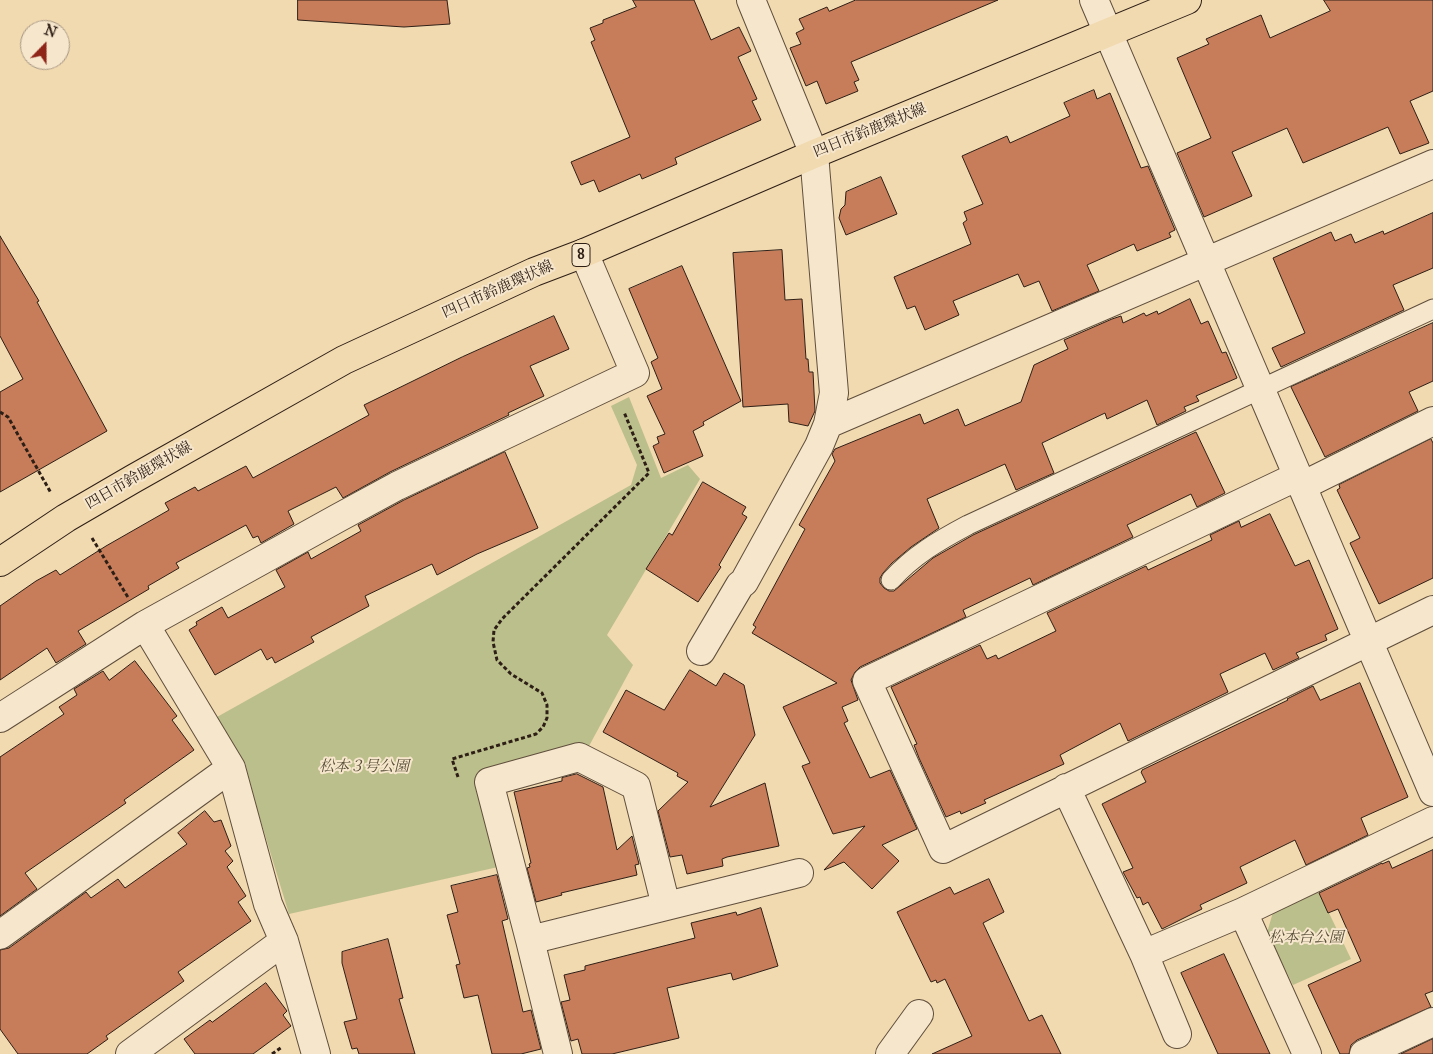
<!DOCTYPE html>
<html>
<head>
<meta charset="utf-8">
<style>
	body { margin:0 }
	#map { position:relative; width:1433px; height:1054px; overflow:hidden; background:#f1d9b0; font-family:"IM FELL Great Primer",serif }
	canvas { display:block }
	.north { position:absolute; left:20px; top:20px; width:50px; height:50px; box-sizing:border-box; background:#f6e6cc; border:1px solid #a69683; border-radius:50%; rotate:22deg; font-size:14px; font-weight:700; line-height:20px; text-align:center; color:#2e1f16 }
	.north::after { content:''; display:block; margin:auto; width:18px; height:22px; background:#8f2418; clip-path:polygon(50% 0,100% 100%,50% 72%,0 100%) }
</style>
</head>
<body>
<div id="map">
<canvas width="1433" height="1054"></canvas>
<div class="north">N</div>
</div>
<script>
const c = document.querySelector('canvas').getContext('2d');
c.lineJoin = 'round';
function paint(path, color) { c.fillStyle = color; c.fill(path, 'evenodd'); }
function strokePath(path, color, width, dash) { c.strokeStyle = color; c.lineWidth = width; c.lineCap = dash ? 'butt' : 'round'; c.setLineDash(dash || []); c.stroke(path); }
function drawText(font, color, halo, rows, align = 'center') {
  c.font = font + ' "IM FELL Great Primer","Noto Serif JP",serif'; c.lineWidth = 4; c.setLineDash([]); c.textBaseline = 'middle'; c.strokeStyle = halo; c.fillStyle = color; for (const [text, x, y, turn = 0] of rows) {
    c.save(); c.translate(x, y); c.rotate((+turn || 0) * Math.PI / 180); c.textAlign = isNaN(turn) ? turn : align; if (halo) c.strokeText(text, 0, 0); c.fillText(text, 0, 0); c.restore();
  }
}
const green = new Path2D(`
	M 629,397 L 661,478 L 688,465 L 700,479 L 607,635 L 633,665 L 589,746 L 578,744 L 477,772 L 498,867 L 289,914 L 258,812 L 245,763 L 217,717 L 631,485 L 637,465 L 611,406 Z
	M 1319,892 L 1351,959 L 1293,985 L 1267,933 L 1273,912 Z`);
const building = new Path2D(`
	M 298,0 L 447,0 L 450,24 L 404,27 L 298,20 Z
	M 633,0 L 694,0 L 711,40 L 739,27 L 751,51 L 738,57 L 757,99 L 752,101 L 761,120 L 675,158 L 677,164 L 642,179 L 640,174 L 599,192 L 594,180 L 581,185 L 571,162 L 630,137 L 591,42 L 595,40 L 590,28 L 603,23 L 603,20 L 636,7 Z
	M 856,0 L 998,0 L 851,62 L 859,80 L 854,82 L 858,91 L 826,104 L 817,81 L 806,86 L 790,48 L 801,44 L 796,33 L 804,29 L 799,19 L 827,7 L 829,11 Z
	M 1324,0 L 1433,0 L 1433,91 L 1410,101 L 1429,143 L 1400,154 L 1388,127 L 1303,163 L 1287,128 L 1232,152 L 1252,196 L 1204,217 L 1177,153 L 1211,138 L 1177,58 L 1209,44 L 1206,39 L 1261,15 L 1270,38 L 1330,11 Z
	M 1094,90 L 1097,99 L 1110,93 L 1141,168 L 1148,166 L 1175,230 L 1169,233 L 1171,237 L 1137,251 L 1134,244 L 1087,265 L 1099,291 L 1052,311 L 1039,281 L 1024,287 L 1018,274 L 953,301 L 959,315 L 925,330 L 915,306 L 907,309 L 894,277 L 971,244 L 963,223 L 967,220 L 964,212 L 983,204 L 962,156 L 1007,136 L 1010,143 L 1070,116 L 1064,103 Z
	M 881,177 L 897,214 L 846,235 L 839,218 L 841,209 L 845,205 L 846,192 Z
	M 1433,213 L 1433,268 L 1393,285 L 1404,310 L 1281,367 L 1272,348 L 1305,333 L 1273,258 L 1331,232 L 1335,241 L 1351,234 L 1355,243 L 1383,231 L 1384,234 Z
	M 0,236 L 39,301 L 37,302 L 107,431 L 0,492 L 0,392 L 23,379 L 0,336 Z
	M 782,250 L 785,300 L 802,299 L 806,359 L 808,359 L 809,372 L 813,372 L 815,411 L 808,426 L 789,422 L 788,404 L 743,407 L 733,253 Z
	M 682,266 L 741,401 L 703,422 L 704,425 L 693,431 L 703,456 L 664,473 L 653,446 L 659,443 L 657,437 L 665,434 L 647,396 L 662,389 L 651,362 L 658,358 L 629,289 Z
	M 1190,299 L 1201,324 L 1208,321 L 1222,353 L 1226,352 L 1237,378 L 1196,396 L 1199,401 L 1184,407 L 1186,411 L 1157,425 L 1147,400 L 1107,419 L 1105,413 L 1042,443 L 1054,473 L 1016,490 L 1005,464 L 927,499 L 939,528 L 911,547 L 892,563 L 883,573 L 880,578 L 880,583 L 884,588 L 889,591 L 894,591 L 933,558 L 973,535 L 1196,432 L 1225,493 L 1197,507 L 1191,494 L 1127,525 L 1133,537 L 1033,585 L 1030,578 L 963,610 L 966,617 L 860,667 L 855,672 L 851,680 L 858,700 L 842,707 L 848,721 L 844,723 L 870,778 L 890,770 L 917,829 L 882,845 L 899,861 L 872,889 L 844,862 L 824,870 L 865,826 L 833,834 L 802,766 L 810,763 L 783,707 L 837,683 L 752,633 L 756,627 L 753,625 L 805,529 L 799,525 L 835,461 L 832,454 L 835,449 L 920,414 L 924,424 L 958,409 L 965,426 L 1021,402 L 1034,365 L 1068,349 L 1064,340 L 1112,319 L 1121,316 L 1123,323 L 1144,313 L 1146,316 L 1157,311 L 1158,314 Z
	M 554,316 L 569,349 L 530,366 L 544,396 L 508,413 L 509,415 L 390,472 L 343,498 L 336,487 L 288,511 L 294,524 L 261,543 L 258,536 L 253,538 L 246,525 L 176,563 L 179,568 L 148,586 L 149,589 L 78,631 L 86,644 L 56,663 L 47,648 L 0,680 L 0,606 L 36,581 L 56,570 L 60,575 L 106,546 L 169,510 L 165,503 L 195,487 L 198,491 L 246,466 L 253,478 L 369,415 L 364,405 L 462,357 Z
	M 1433,323 L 1433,381 L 1409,392 L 1418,411 L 1325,457 L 1291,387 Z
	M 1431,439 L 1433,443 L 1433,578 L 1379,604 L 1350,543 L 1360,538 L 1337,490 L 1340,488 L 1339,485 Z
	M 505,452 L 538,528 L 477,554 L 437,575 L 432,564 L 365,596 L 369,606 L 311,637 L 314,642 L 275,663 L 272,657 L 267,660 L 261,649 L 215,675 L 189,630 L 197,625 L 196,622 L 222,607 L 228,618 L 285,587 L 276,570 L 308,552 L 311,559 L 361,531 L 358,525 L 404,500 Z
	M 703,482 L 746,507 L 742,514 L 747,517 L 719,565 L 721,567 L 698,602 L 646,569 L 669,533 L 672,535 Z
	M 1270,514 L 1295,566 L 1309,560 L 1338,629 L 1325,635 L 1327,640 L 1296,653 L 1299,658 L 1273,670 L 1265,653 L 1220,674 L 1228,692 L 1128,741 L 1120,723 L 1060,755 L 1064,764 L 984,800 L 986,803 L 961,814 L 960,811 L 946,817 L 919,758 L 914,745 L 917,744 L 891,687 L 980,645 L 987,659 L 996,655 L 998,659 L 1056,631 L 1047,613 L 1146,566 L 1148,570 L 1212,540 L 1210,535 L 1239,521 L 1241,527 Z
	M 135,661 L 177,716 L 172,720 L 194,750 L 124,800 L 126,803 L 25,873 L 37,889 L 0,916 L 0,757 L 64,714 L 59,707 L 77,695 L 74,689 L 103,671 L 109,680 Z
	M 690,670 L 716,686 L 724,673 L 744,685 L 755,735 L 710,807 L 765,783 L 779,846 L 727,857 L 722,859 L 723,866 L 687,874 L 682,855 L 670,857 L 658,811 L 688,782 L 677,776 L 678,773 L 603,732 L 626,690 L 664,710 Z
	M 1360,683 L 1408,797 L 1361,818 L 1368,835 L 1306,865 L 1295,840 L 1240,867 L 1247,883 L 1200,905 L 1202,909 L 1162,929 L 1148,902 L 1143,905 L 1140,897 L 1137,898 L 1123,872 L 1133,868 L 1102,804 L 1146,782 L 1141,772 L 1142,771 L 1142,770 L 1288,700 L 1287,699 L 1313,686 L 1320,700 Z
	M 577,774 L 603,787 L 617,850 L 632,836 L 639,864 L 635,865 L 637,875 L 561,893 L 562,895 L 536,902 L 527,868 L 530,867 L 529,864 L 531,863 L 514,792 L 562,781 L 562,778 Z
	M 205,811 L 214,822 L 221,820 L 231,846 L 225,851 L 233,861 L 227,867 L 246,896 L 238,902 L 251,921 L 178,972 L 184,981 L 106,1036 L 108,1039 L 87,1054 L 18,1054 L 0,1029 L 0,950 L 9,948 L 86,892 L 91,898 L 118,879 L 125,888 L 187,844 L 178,833 Z
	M 1433,850 L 1433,991 L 1425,994 L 1431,1007 L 1357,1040 L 1351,1045 L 1349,1054 L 1340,1054 L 1308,985 L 1361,961 L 1338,909 L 1328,913 L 1319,893 L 1382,863 L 1382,864 L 1389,861 L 1392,868 Z
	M 497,875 L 508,919 L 502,921 L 523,1012 L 531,1010 L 541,1049 L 521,1054 L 492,1054 L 478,995 L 464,998 L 456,965 L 460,964 L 447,915 L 458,912 L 451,886 Z
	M 989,879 L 1004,912 L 983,923 L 1029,1021 L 1042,1015 L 1061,1054 L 932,1054 L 972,1036 L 945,979 L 937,983 L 936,980 L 931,982 L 897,912 L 950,887 L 954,894 Z
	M 761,908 L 778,966 L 733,980 L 731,973 L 667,988 L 679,1038 L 612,1054 L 582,1054 L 578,1039 L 571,1041 L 561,1002 L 570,1000 L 564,975 L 585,970 L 585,966 L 695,938 L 691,923 L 736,912 L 737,915 Z
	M 388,939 L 403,998 L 399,999 L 415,1054 L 359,1054 L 357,1048 L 352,1049 L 344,1022 L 357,1019 L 342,963 L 342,952 Z
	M 1224,954 L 1270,1054 L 1218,1054 L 1181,973 Z
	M 266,983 L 287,1011 L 283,1015 L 291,1026 L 253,1054 L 195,1054 L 184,1039 L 210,1020 L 212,1022 Z
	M 1433,1039 L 1433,1054 L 1401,1054 Z`);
const path = new Path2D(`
	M 0,412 L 8,417 L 51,493
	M 92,538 L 129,599
	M 458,777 L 452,759 L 536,734 L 543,727 L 547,718 L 547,705 L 542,693 L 511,674 L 497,660 L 493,642 L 494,630 L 502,619 L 649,473 L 624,412
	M 272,1054 L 282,1047`);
const lane = new Path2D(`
	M 891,580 C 914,555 938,541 968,525 L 1433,309`);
const street = new Path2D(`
	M 1094,0 L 1433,792
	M 828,424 L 1433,164
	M 1298,476 L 867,681 L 943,849 L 1433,610
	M 1302,486 L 1433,421
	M 145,625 L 231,768 L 268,904 L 284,941 L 316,1054
	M 701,651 L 740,585 L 744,582 L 819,446 L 828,424 L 834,393 L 814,154 L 751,0
	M 0,718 L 145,625 L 338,518 L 397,486 L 635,373 L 584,253
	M 1066,788 L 1144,954 L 1243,912 L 1307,1054
	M 1243,912 L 1433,821
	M 0,935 L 231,768
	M 530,940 L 489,782 L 579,757 L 636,786 L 666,906
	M 1144,954 L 1177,1034
	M 130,1054 L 284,941
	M 558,1054 L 530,940 L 799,873
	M 890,1054 L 919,1014
	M 1364,1054 L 1433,1022`);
const primary = new Path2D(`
	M 0,562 L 66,518 L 133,479 L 344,360 L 534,272 L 584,253 L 814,154 L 1187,0`);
const shields = [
	[581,255,18]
];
const shieldNames = [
	["8",581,255]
];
const streetNames = [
	["四日市鈴鹿環状線",870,131,-22],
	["四日市鈴鹿環状線",498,290,-24],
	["四日市鈴鹿環状線",139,476,-30]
];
const parkNames = [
	["松本３号公園",364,767],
	["松本台公園",1306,938]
];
paint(green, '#bbbf8b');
paint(building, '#c77d5a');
strokePath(building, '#2e1f16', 1);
strokePath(lane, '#5f4e3c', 21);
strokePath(street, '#5f4e3c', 30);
strokePath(primary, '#2e1f16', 30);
strokePath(path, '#2e1f16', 3, [4, 2.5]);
strokePath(lane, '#f6e6cc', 19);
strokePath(street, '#f6e6cc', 28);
strokePath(primary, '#f1d9b0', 28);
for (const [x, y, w] of shields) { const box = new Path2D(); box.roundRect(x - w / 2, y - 11.5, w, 23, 4); c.fillStyle = '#f6e6cc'; c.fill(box); strokePath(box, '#2e1f16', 1); }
drawText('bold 14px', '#2e1f16', null, shieldNames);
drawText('15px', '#2e1f16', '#f6e6cc', streetNames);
drawText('italic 15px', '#584f39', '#f6e6cc', parkNames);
</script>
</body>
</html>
